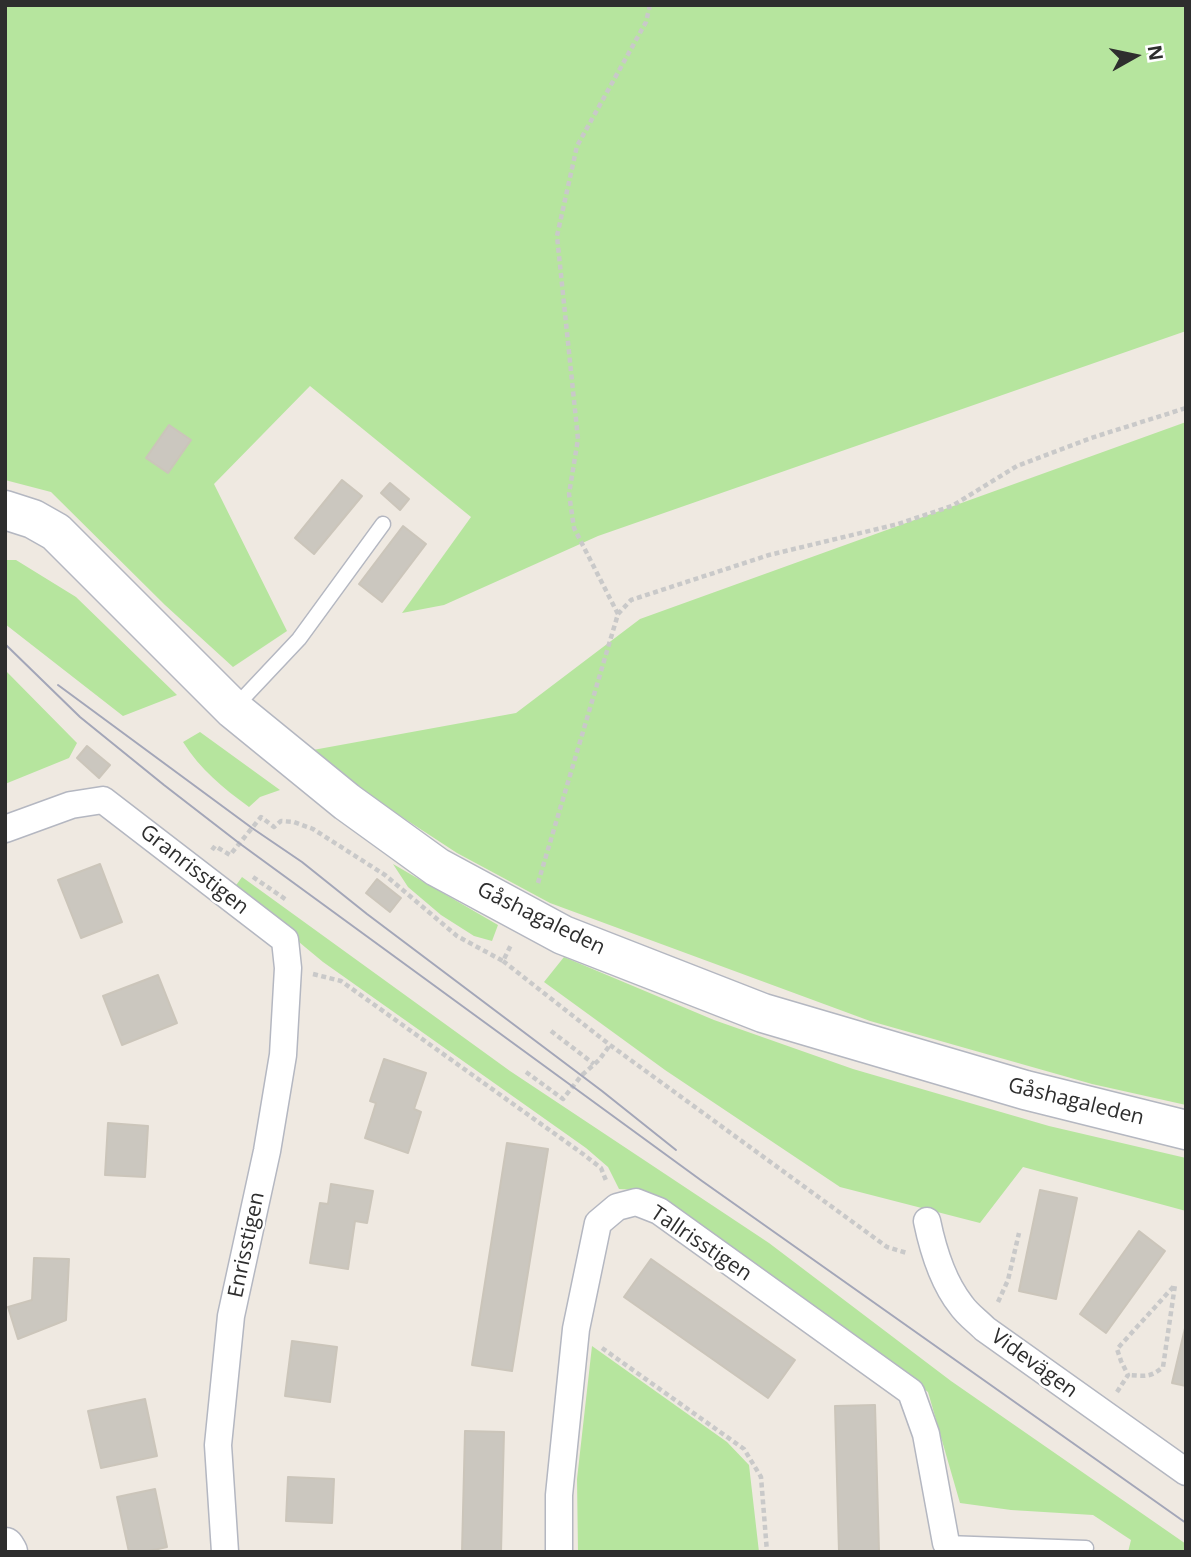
<!DOCTYPE html>
<html>
<head>
<meta charset="utf-8">
<style>
	body { margin:0 }
	#map { position:relative; width:1191px; height:1557px; overflow:hidden; background:#efe9e1; font-family:"Open Sans",sans-serif }
	canvas { display:block }
	.frame { position:absolute; inset:0; border:7px solid #2e2e2e; pointer-events:none }
	.north { position:absolute; left:1100px; top:21px; width:70px; height:70px; -webkit-text-stroke:5px #fff; paint-order:stroke; rotate:81deg; font-size:19px; font-weight:700; line-height:28px; text-align:center; color:#2e2e2e }
	.north::after { content:''; display:block; margin:auto; width:24px; height:32px; background:#2e2e2e; clip-path:polygon(50% 0,100% 100%,50% 72%,0 100%) }
</style>
</head>
<body>
<div id="map">
<canvas width="1191" height="1557"></canvas>
<div class="frame"></div>
<div class="north">N</div>
</div>
<script>
const c = document.querySelector('canvas').getContext('2d');
c.lineJoin = 'round';
function paint(path, color) { c.fillStyle = color; c.fill(path, 'evenodd'); }
function strokePath(path, color, width, dash) { c.strokeStyle = color; c.lineWidth = width; c.lineCap = dash ? 'butt' : 'round'; c.setLineDash(dash || []); c.stroke(path); }
function drawText(font, color, halo, rows, align = 'center') {
  c.font = font + ' "Open Sans",sans-serif'; c.lineWidth = 5; c.setLineDash([]); c.textBaseline = 'middle'; c.strokeStyle = halo; c.fillStyle = color; for (const [text, x, y, turn = 0] of rows) {
    c.save(); c.translate(x, y); c.rotate((+turn || 0) * Math.PI / 180); c.textAlign = isNaN(turn) ? turn : align; if (halo) c.strokeText(text, 0, 0); c.fillText(text, 0, 0); c.restore();
  }
}
const green = new Path2D(`
	M 5,5 L 1186,5 L 1186,331 L 598,536 L 444,605 L 402,613 L 471,517 L 310,386 L 214,484 L 287,631 L 233,667 L 165,605 L 51,492 L 5,480 Z
	M 1186,422 L 1186,1105 L 1092,1084 L 870,1021 L 550,903 L 457,853 L 356,787 L 313,750 L 516,713 L 640,619 Z
	M 5,560 L 16,560 L 76,597 L 177,695 L 123,716 L 5,624 Z
	M 5,670 L 77,743 L 69,758 L 5,784 Z
	M 200,732 L 280,790 L 260,797 L 249,807 C 223,788 200,769 183,742 Z
	M 393,864 L 498,925 L 492,941 L 474,936 L 441,915 L 408,887 Z
	M 242,877 L 510,1071 L 769,1243 L 951,1381 L 1186,1544 L 1186,1552 L 1128,1552 L 1131,1540 L 1093,1515 L 1011,1510 L 960,1503 L 928,1392 L 860,1341 L 669,1203 L 638,1190 L 619,1189 L 608,1167 L 586,1148 L 323,962 L 234,888 Z
	M 564,957 L 714,1020 L 853,1069 L 1049,1126 L 1186,1158 L 1186,1211 L 1023,1167 L 980,1223 L 840,1187 L 665,1070 L 544,982 Z
	M 592,1346 L 727,1442 L 749,1465 L 759,1552 L 578,1552 L 577,1479 Z`);
const building = new Path2D(`
	M 169,425 L 191,440 L 168,473 L 146,458 Z
	M 342,480 L 362,496 L 314,554 L 295,538 Z
	M 390,483 L 409,499 L 400,510 L 381,493 Z
	M 403,526 L 426,544 L 382,602 L 359,584 Z
	M 87,746 L 110,765 L 99,778 L 77,758 Z
	M 100,864 L 122,922 L 81,938 L 58,880 Z
	M 377,879 L 401,898 L 390,912 L 366,893 Z
	M 158,975 L 177,1023 L 122,1045 L 103,996 Z
	M 384,1059 L 426,1073 L 414,1109 L 421,1112 L 408,1153 L 365,1138 L 376,1103 L 370,1101 Z
	M 108,1123 L 148,1126 L 145,1177 L 105,1175 Z
	M 507,1143 L 548,1149 L 512,1371 L 472,1365 Z
	M 331,1184 L 373,1191 L 367,1223 L 355,1221 L 348,1269 L 310,1263 L 320,1203 L 328,1204 Z
	M 1040,1190 L 1077,1198 L 1056,1299 L 1019,1291 Z
	M 1139,1231 L 1165,1251 L 1106,1333 L 1080,1314 Z
	M 34,1258 L 69,1259 L 66,1320 L 18,1339 L 8,1307 L 32,1300 Z
	M 651,1259 L 795,1360 L 768,1398 L 624,1297 Z
	M 1186,1324 L 1186,1386 L 1172,1383 Z
	M 292,1341 L 337,1347 L 330,1402 L 285,1396 Z
	M 145,1399 L 157,1456 L 101,1468 L 88,1411 Z
	M 875,1405 L 879,1552 L 839,1552 L 835,1406 Z
	M 465,1431 L 504,1432 L 501,1552 L 462,1552 Z
	M 288,1477 L 334,1479 L 332,1523 L 286,1521 Z
	M 155,1489 L 167,1547 L 145,1552 L 129,1552 L 117,1497 Z`);
const path = new Path2D(`
	M 618,614 L 574,528 L 569,494 L 578,439 L 557,236 L 577,146 L 646,22 L 650,5
	M 212,850 L 215,846 L 230,855 L 261,817 L 274,827 L 281,821 L 294,822 L 313,829 L 385,875 L 457,936 L 503,961 L 511,945
	M 253,877 L 288,901
	M 538,883 L 618,614 L 631,600 L 769,555 L 898,524 L 952,506 L 1017,466 L 1091,438 L 1186,408
	M 503,961 L 610,1045 L 887,1247 L 907,1253
	M 313,974 L 341,981 L 583,1154 L 601,1168 L 607,1183
	M 551,1031 L 594,1064
	M 526,1072 L 563,1099 L 581,1076 L 599,1060 L 610,1045
	M 998,1302 L 1008,1280 L 1019,1233
	M 602,1348 L 744,1449 L 761,1477 L 767,1552
	M 1117,1392 L 1128,1375 L 1121,1361 L 1117,1349 L 1175,1285 L 1163,1367 C 1150,1378 1145,1376 1128,1375`);
const lane = new Path2D(`
	M 234,708 L 299,639 L 383,524
	M 946,1543 L 1086,1548`);
const street = new Path2D(`
	M 5,829 L 71,805 L 103,800 L 285,940 L 288,968 L 283,1055 L 267,1151 L 231,1316 L 218,1445 L 225,1552
	M 927,1221 C 933,1250 942,1281 961,1305 C 967,1314 977,1321 985,1329 L 1186,1472
	M 559,1552 L 559,1495 L 576,1329 L 598,1223 L 617,1207 L 636,1202 L 659,1211 L 911,1392 L 926,1434 L 946,1543`);
const secondary = new Path2D(`
	M 5,510 L 33,519 L 56,532 L 233,709 L 347,802 L 437,867 L 563,935 L 763,1013 L 1025,1090 L 1186,1130
	M 5,1547 L 8,1552`);
const tram = new Path2D(`
	M 5,644 L 80,717 L 164,785 L 239,843 L 702,1181 L 1186,1523
	M 58,685 L 252,828 L 302,862 L 367,914 L 602,1091 L 676,1150`);
const streetNames = [
	["Granrisstigen",194,870,38],
	["Gåshagaleden",541,919,26],
	["Gåshagaleden",1076,1102,14],
	["Tallrisstigen",701,1244,34],
	["Enrisstigen",247,1245,-78],
	["Videvägen",1034,1364,36]
];
paint(green, '#b6e59e');
paint(building, '#cbc7bf');
strokePath(building, '#cbc5ba', 2);
strokePath(lane, '#b4b7c1', 17);
strokePath(street, '#b4b7c1', 29);
strokePath(secondary, '#b4b7c1', 41);
strokePath(path, '#c9c9c9', 4.5, [5, 3.5]);
strokePath(lane, '#fff', 14);
strokePath(street, '#fff', 26);
strokePath(secondary, '#fff', 38);
strokePath(tram, '#a3a6b8', 2);
drawText('21px', '#2e2e2e', '#fff', streetNames);
</script>
</body>
</html>
